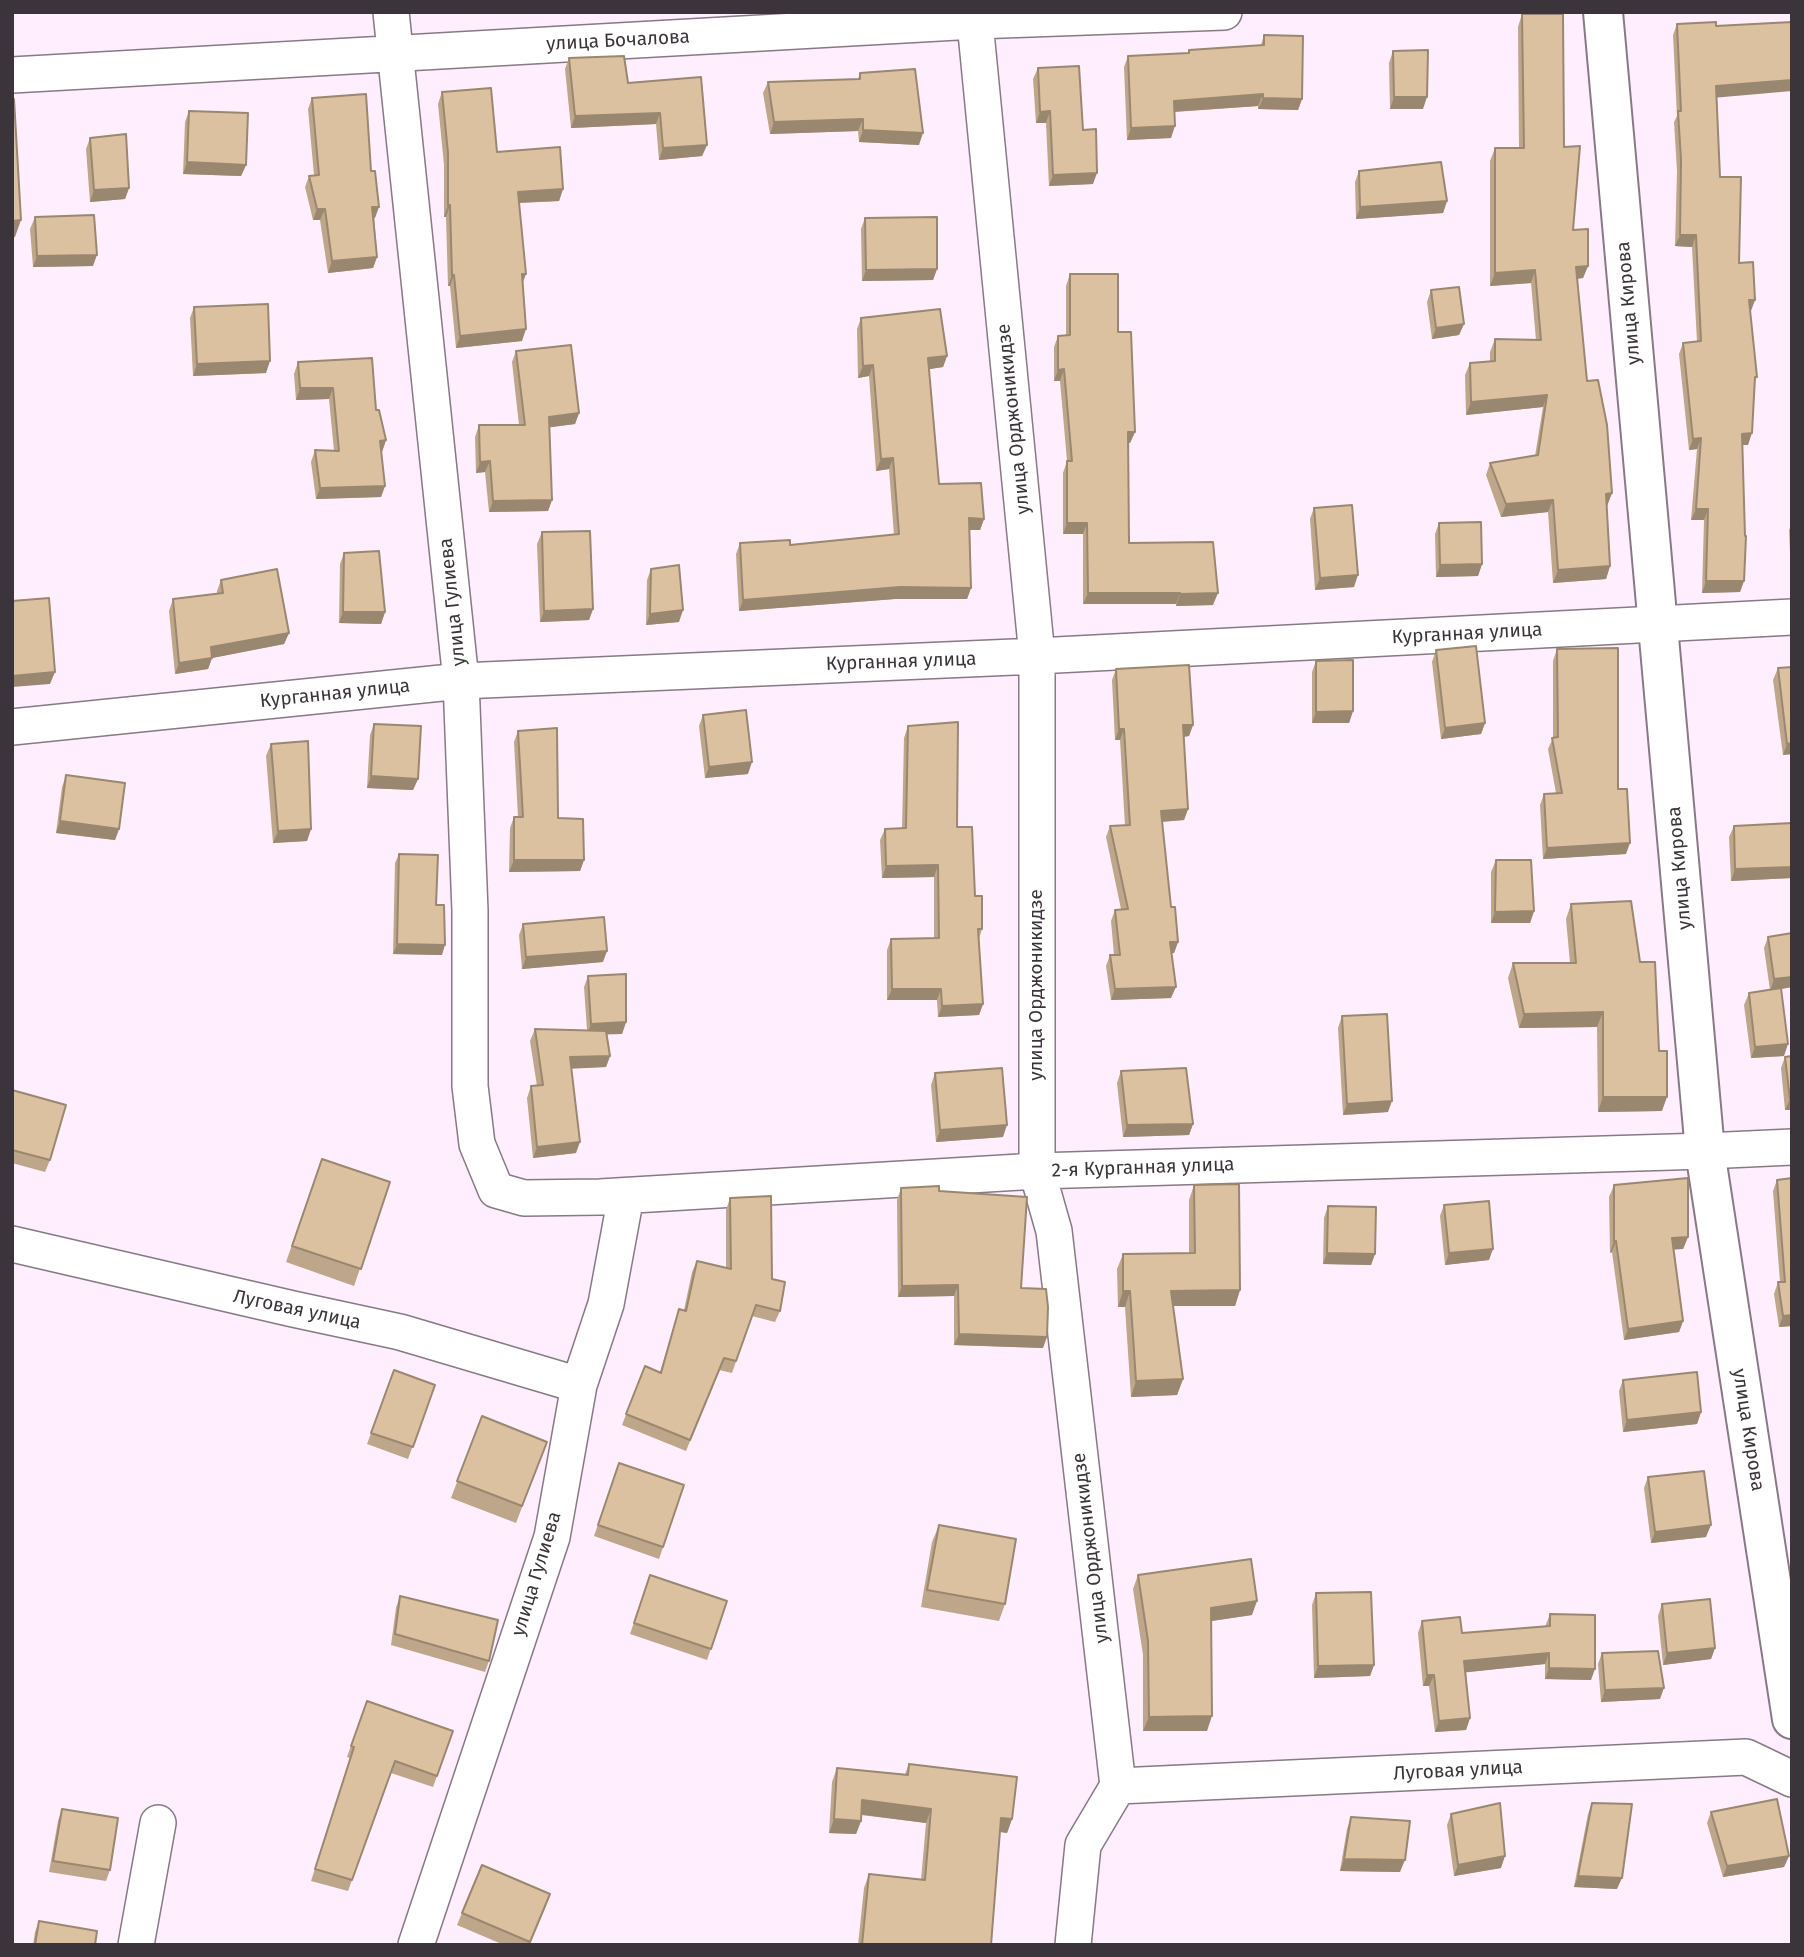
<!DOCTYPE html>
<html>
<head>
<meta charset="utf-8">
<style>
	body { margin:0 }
	#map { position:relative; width:1804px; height:1957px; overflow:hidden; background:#ffeefd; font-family:"Fira Sans",sans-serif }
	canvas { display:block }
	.frame { position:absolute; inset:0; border:14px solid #3b343a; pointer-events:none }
</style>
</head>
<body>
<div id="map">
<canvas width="1804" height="1957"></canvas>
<div class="frame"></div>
</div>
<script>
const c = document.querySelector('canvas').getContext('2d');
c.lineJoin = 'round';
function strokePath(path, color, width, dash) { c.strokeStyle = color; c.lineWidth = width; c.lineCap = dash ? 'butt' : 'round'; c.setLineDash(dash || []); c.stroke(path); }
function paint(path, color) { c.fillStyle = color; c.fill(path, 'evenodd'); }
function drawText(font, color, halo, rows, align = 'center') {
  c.font = font + ' "Fira Sans",sans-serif'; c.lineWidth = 5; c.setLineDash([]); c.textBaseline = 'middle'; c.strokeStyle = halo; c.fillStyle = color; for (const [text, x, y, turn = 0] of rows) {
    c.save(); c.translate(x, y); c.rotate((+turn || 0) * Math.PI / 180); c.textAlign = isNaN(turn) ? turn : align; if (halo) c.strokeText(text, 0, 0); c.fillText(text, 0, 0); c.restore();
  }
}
const street = new Path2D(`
	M 391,12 L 461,681 L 470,911 L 470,1086 L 477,1144 L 496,1190 L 524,1198 L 600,1197 L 1037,1171 L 1705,1151 L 1792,1147
	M 974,12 L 1037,656 L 1037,1171 L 1054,1231 L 1118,1786 L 1083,1845 L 1073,1945
	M 12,75 L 975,21 L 1224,12
	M 12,727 L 461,681 L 1037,656 L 1792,617
	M 12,1244 L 293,1309 L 400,1332 L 579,1385
	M 1118,1786 L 1746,1757 L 1792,1779
	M 136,1945 L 158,1823
	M 416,1945 L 552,1537 L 579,1385 L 606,1304 L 626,1196`);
const secondary = new Path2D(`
	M 1603,12 L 1705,1151 L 1792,1719`);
const wall = new Path2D(`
	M 1522,14 L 1564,147 L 1573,230 L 1588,266 L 1583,278 L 1577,279 L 1587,381 L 1612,493 L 1607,506 L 1610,566 L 1606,579 L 1553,583 L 1548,512 L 1501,517 L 1486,475 L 1490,463 L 1535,456 L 1543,407 L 1466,415 L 1465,375 L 1470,363 L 1490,361 L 1490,352 L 1495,339 L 1536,340 L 1531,283 L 1490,286 L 1490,161 L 1495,148 L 1519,148 L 1518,27 Z
	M 1677,24 L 1717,97 L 1720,177 L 1739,263 L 1755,300 L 1750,311 L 1757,377 L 1754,383 L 1748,445 L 1743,445 L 1744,581 L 1740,592 L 1702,593 L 1704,520 L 1691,520 L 1697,449 L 1689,450 L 1679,354 L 1683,343 L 1697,342 L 1692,247 L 1675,246 L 1677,171 L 1674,122 L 1677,116 L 1673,35 Z
	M 1264,35 L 1302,99 L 1298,110 L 1258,109 L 1258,106 L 1175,112 L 1171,138 L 1127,140 L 1124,67 L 1128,56 L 1188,53 L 1189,50 L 1261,45 Z
	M 1393,51 L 1423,109 L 1390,109 L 1389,63 Z
	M 569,58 L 628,83 L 707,145 L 702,156 L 659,160 L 656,124 L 571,128 L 565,69 Z
	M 1038,68 L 1083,130 L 1093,184 L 1049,186 L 1046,123 L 1036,123 L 1033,79 Z
	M 860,73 L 919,145 L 859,142 L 858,131 L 770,134 L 763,93 L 768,82 L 858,79 Z
	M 442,92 L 497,152 L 563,189 L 559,201 L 519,203 L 522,285 L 522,341 L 456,348 L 450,286 L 448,286 L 446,217 L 444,217 L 444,165 L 438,104 Z
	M 312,98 L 371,171 L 377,257 L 373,268 L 328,273 L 320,220 L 313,220 L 305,187 L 309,176 L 314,175 L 308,109 Z
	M 189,111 L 246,165 L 241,176 L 183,174 L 185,122 Z
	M 90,138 L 129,188 L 125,199 L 90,202 L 86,149 Z
	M 1359,171 L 1447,201 L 1443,213 L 1356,219 L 1355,182 Z
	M 35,217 L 93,266 L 33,267 L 30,229 Z
	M 865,218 L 937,269 L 933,280 L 862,281 L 861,229 Z
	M 1070,274 L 1118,332 L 1135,432 L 1130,443 L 1128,443 L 1129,543 L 1213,605 L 1176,606 L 1176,604 L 1083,604 L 1083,534 L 1063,534 L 1063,473 L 1067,461 L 1060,381 L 1054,381 L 1054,347 L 1058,336 L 1066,335 L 1066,286 Z
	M 1431,290 L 1464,324 L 1459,335 L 1432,339 L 1427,302 Z
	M 194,307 L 266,373 L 193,376 L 190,318 Z
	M 861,318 L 947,356 L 943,367 L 929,369 L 939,484 L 984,519 L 980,530 L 970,530 L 971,588 L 967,599 L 895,599 L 739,611 L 736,554 L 740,543 L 790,545 L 894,535 L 889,469 L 876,471 L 869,376 L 858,378 L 857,329 Z
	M 516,351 L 579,413 L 575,424 L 549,427 L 552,500 L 548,511 L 489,512 L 485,472 L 476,473 L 475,437 L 479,425 L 519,425 L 512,362 Z
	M 298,362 L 376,410 L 386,440 L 382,452 L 381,452 L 385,486 L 381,497 L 316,499 L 311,462 L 315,450 L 334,451 L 329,399 L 296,400 L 294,374 Z
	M 1314,508 L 1354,587 L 1315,590 L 1310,519 Z
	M 1439,523 L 1482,564 L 1478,576 L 1436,577 L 1435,534 Z
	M 1792,523 L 1792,575 L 1791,575 L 1789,530 Z
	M 542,532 L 593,609 L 589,620 L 540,622 L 537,544 Z
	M 344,553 L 385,612 L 381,624 L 339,623 L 340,564 Z
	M 651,569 L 679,622 L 646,625 L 647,580 Z
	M 221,580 L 289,633 L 284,644 L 212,658 L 208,669 L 175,674 L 169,611 L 173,599 L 217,594 L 217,591 Z
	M 1557,649 L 1618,789 L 1626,854 L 1543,859 L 1540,805 L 1544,794 L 1556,793 L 1548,749 L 1553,738 L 1553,661 Z
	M 1436,650 L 1485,723 L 1481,734 L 1441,739 L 1432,662 Z
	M 1316,661 L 1353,711 L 1349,723 L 1312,723 L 1312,672 Z
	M 1792,667 L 1792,754 L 1783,755 L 1773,680 L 1778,668 Z
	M 1116,669 L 1193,725 L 1189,736 L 1184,737 L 1188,809 L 1184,820 L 1162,822 L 1171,907 L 1178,942 L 1174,953 L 1171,953 L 1171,998 L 1111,1000 L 1106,966 L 1110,955 L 1114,955 L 1111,921 L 1115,910 L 1121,909 L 1106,837 L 1110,826 L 1125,826 L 1120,740 L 1115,740 L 1112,680 Z
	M 703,715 L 748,774 L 705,778 L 699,726 Z
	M 374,724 L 418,779 L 413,790 L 367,788 L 370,735 Z
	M 908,726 L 957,827 L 975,896 L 982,929 L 979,939 L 983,1004 L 979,1015 L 938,1017 L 937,1000 L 887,1000 L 887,950 L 891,939 L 934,938 L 934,877 L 882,878 L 880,840 L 885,829 L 902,829 L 904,738 Z
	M 518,731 L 558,818 L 584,860 L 580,871 L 509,872 L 510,828 L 514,817 L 518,817 L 514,742 Z
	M 271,744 L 311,829 L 307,841 L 273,843 L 266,756 Z
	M 66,775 L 119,829 L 115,840 L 56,833 L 62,787 Z
	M 1792,823 L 1792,878 L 1731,881 L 1729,837 L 1734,826 Z
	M 399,854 L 436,905 L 442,955 L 393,954 L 395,863 Z
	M 1496,860 L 1534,911 L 1530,923 L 1491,923 L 1491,872 Z
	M 1571,904 L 1640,962 L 1659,1051 L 1662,1111 L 1598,1112 L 1597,1027 L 1519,1028 L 1508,978 L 1513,963 L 1570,963 L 1566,919 Z
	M 523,924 L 603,962 L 522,969 L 519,935 Z
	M 1792,933 L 1792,987 L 1781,989 L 1784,1056 L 1751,1058 L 1744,1005 L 1749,993 L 1770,990 L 1764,948 L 1768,937 Z
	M 588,976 L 626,1022 L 622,1034 L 607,1034 L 610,1056 L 606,1067 L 571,1068 L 576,1153 L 533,1158 L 527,1098 L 531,1086 L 537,1086 L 530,1041 L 535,1029 L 587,1030 L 584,987 Z
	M 1342,1016 L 1388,1112 L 1343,1115 L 1338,1028 Z
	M 1792,1056 L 1792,1110 L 1785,1110 L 1781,1068 L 1785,1057 Z
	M 1121,1071 L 1193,1124 L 1189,1135 L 1123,1137 L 1117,1083 Z
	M 935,1073 L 1003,1137 L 936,1142 L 931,1085 Z
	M 12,1090 L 50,1160 L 45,1172 L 12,1163 Z
	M 322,1159 L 390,1182 L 354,1286 L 286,1262 Z
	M 1777,1180 L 1792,1326 L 1779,1327 L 1774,1294 L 1778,1282 L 1780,1282 L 1773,1191 Z
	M 1194,1185 L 1240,1290 L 1235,1306 L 1173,1306 L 1183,1379 L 1177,1395 L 1131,1397 L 1125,1307 L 1118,1307 L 1117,1269 L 1123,1254 L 1189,1253 L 1189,1200 Z
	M 1614,1185 L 1688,1237 L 1683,1249 L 1674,1249 L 1683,1321 L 1679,1332 L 1624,1340 L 1612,1252 L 1610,1253 L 1609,1197 Z
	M 901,1188 L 939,1191 L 1021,1288 L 1043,1348 L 954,1345 L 954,1296 L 898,1297 L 897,1200 Z
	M 730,1198 L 772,1279 L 780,1311 L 775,1322 L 752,1316 L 732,1373 L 719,1370 L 686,1451 L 622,1425 L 645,1366 L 660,1372 L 679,1309 L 684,1310 L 692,1272 L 697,1261 L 726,1268 L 726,1210 Z
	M 1444,1205 L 1489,1260 L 1445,1265 L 1440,1216 Z
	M 1328,1206 L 1375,1254 L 1371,1265 L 1323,1264 L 1324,1218 Z
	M 394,1370 L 435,1385 L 408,1459 L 367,1444 Z
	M 1623,1380 L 1701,1412 L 1697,1424 L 1623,1432 L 1619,1391 Z
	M 482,1416 L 547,1442 L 516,1523 L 451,1498 Z
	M 619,1463 L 684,1485 L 659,1559 L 594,1536 Z
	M 1648,1477 L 1706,1537 L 1651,1543 L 1644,1488 Z
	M 939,1525 L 1005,1604 L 999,1621 L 921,1607 L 932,1542 Z
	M 650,1575 L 727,1601 L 707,1660 L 630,1634 Z
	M 1138,1575 L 1252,1615 L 1211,1621 L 1207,1731 L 1143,1731 L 1143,1655 L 1133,1589 Z
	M 1316,1593 L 1374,1665 L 1370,1676 L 1314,1678 L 1312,1605 Z
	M 400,1596 L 489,1661 L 485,1672 L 391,1645 L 396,1608 Z
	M 1662,1604 L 1715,1648 L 1711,1659 L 1663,1665 L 1658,1616 Z
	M 1550,1614 L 1591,1680 L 1545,1679 L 1545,1664 L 1466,1672 L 1470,1718 L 1466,1730 L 1435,1732 L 1429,1686 L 1423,1686 L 1418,1633 L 1422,1621 L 1462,1633 L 1545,1627 Z
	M 1602,1653 L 1660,1699 L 1601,1702 L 1598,1664 Z
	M 367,1701 L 437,1776 L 433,1787 L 391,1773 L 348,1891 L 311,1881 L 350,1758 L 347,1757 Z
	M 909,1764 L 1012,1819 L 1007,1833 L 1000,1832 L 991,1945 L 858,1945 L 864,1888 L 869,1874 L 921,1880 L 926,1823 L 861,1815 L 861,1821 L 856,1834 L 829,1833 L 832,1782 L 837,1768 L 905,1774 Z
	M 1592,1803 L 1617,1889 L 1574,1887 L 1588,1814 Z
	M 62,1809 L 110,1870 L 106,1881 L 49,1872 L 58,1821 Z
	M 1711,1812 L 1789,1856 L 1784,1867 L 1723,1877 L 1707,1823 Z
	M 1451,1814 L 1501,1868 L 1454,1876 L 1447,1825 Z
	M 1351,1817 L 1400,1872 L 1340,1871 L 1347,1829 Z
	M 546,1906 L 529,1945 L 504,1945 L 457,1925 L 462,1913 Z
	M 39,1921 L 95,1945 L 33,1945 L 35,1932 Z`);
const shadedWall = new Path2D(`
	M 1792,80 L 1792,91 L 1712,98 L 1716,86 Z
	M 1263,94 L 1258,106 L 1170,112 L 1174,101 Z
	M 1394,97 L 1427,97 L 1423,109 L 1390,109 Z
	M 1263,98 L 1302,99 L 1298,110 L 1258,109 Z
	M 1050,111 L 1046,123 L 1036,123 L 1040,112 Z
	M 660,113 L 656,124 L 571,128 L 575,116 Z
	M 863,119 L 858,131 L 770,134 L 774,122 Z
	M 1175,126 L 1171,138 L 1127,140 L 1131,128 Z
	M 863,130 L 923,133 L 919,145 L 859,142 Z
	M 707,145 L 702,156 L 659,160 L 663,148 Z
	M 187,162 L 246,165 L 241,176 L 183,174 Z
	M 1097,173 L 1093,184 L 1049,186 L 1053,175 Z
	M 129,188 L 125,199 L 90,202 L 94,190 Z
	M 563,189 L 559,201 L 514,203 L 518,192 Z
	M 1447,201 L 1443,213 L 1356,219 L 1360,207 Z
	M 448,205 L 450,205 L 446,217 L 444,217 Z
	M 372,207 L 379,207 L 375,218 L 368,219 Z
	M 317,209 L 325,209 L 320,220 L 313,220 Z
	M 21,220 L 15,237 L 12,237 L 12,221 Z
	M 1680,235 L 1696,235 L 1692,247 L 1675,246 Z
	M 97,255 L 93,266 L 33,267 L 37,256 Z
	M 377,257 L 373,268 L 328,273 L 332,261 Z
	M 1588,266 L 1583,278 L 1571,279 L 1576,267 Z
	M 937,269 L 933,280 L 862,281 L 866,270 Z
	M 1535,270 L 1531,283 L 1490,286 L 1495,273 Z
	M 522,274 L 526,274 L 522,285 Z
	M 452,275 L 454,275 L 450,286 L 448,286 Z
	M 1749,300 L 1755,300 L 1751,311 L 1745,312 Z
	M 1464,324 L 1459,335 L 1432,339 L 1436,328 Z
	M 526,329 L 522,341 L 456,348 L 460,336 Z
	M 947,356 L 943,367 L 924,370 L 928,358 Z
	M 270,361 L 266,373 L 193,376 L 197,364 Z
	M 873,365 L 869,376 L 858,378 L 863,366 Z
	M 1064,369 L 1060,381 L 1054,381 L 1058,370 Z
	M 300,388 L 333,388 L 329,399 L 296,400 Z
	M 1547,395 L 1543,407 L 1466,415 L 1471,402 Z
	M 579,413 L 575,424 L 545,428 L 549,417 Z
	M 1128,432 L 1135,432 L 1130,443 L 1124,443 Z
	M 1752,433 L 1748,445 L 1738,445 L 1742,434 Z
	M 1701,438 L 1697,449 L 1689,450 L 1693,439 Z
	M 386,440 L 382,452 L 375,452 L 380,441 Z
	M 893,458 L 889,469 L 876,471 L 881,459 Z
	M 490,461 L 485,472 L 476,473 L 480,462 Z
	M 385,486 L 381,497 L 316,499 L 320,488 Z
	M 1612,493 L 1607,506 L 1601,507 L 1606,494 Z
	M 552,500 L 548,511 L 489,512 L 493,501 Z
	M 1553,500 L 1548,512 L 1501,517 L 1506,504 Z
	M 1696,509 L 1708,509 L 1704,520 L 1691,520 Z
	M 969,518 L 984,519 L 980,530 L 965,530 Z
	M 1067,523 L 1087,523 L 1083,534 L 1063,534 Z
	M 1482,564 L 1478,576 L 1436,577 L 1440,565 Z
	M 1610,566 L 1606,579 L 1553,583 L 1558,570 Z
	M 1358,575 L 1354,587 L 1315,590 L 1320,578 Z
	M 1706,581 L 1744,581 L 1740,592 L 1702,593 Z
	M 900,587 L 971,588 L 967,599 L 895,599 L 739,611 L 743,600 Z
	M 1088,593 L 1180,593 L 1176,604 L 1083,604 Z
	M 1218,593 L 1213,605 L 1176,606 L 1180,594 Z
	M 593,609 L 589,620 L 540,622 L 544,611 Z
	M 683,610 L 679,622 L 646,625 L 650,614 Z
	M 343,612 L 385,612 L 381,624 L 339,623 Z
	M 289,633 L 284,644 L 207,659 L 211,647 Z
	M 212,658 L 208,669 L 175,674 L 179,663 Z
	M 55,672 L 50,684 L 12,687 L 12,676 Z
	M 1353,711 L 1349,723 L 1312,723 L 1316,712 Z
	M 1485,723 L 1481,734 L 1441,739 L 1445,728 Z
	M 1183,725 L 1193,725 L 1189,736 L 1179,737 Z
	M 1119,729 L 1124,729 L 1120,740 L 1115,740 Z
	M 1792,743 L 1792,754 L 1783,755 L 1787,744 Z
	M 752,762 L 748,774 L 705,778 L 709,767 Z
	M 371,776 L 418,779 L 413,790 L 367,788 Z
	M 1188,809 L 1184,820 L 1157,822 L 1161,811 Z
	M 60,821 L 119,829 L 115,840 L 56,833 Z
	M 311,829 L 307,841 L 273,843 L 278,831 Z
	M 1630,843 L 1626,854 L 1543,859 L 1547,848 Z
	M 514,860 L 584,860 L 580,871 L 509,872 Z
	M 938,865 L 934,877 L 882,878 L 886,866 Z
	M 1792,867 L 1792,878 L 1731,881 L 1735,869 Z
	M 1534,911 L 1530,923 L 1491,923 L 1495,912 Z
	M 1170,942 L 1178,942 L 1174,953 L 1166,954 Z
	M 397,944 L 445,945 L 442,955 L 393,954 Z
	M 607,951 L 603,962 L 522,969 L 526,957 Z
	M 1792,977 L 1792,987 L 1770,991 L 1774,979 Z
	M 1176,987 L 1171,998 L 1111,1000 L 1115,989 Z
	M 892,989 L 941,989 L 937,1000 L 887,1000 Z
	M 983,1004 L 979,1015 L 938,1017 L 942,1006 Z
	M 1603,1012 L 1597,1027 L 1519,1028 L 1524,1014 Z
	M 626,1022 L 622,1034 L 587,1035 L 591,1024 Z
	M 1788,1044 L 1784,1056 L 1751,1058 L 1755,1047 Z
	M 610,1056 L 606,1067 L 566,1069 L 570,1057 Z
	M 1603,1097 L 1667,1097 L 1662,1111 L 1598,1112 Z
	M 1790,1099 L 1792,1099 L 1792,1110 L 1785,1110 Z
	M 1392,1101 L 1388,1112 L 1343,1115 L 1347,1104 Z
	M 1193,1124 L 1189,1135 L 1123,1137 L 1127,1125 Z
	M 1007,1125 L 1003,1137 L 936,1142 L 940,1130 Z
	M 580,1142 L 576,1153 L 533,1158 L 537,1147 Z
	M 1688,1237 L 1683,1249 L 1668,1250 L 1672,1238 Z
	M 1614,1241 L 1616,1241 L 1612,1252 L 1610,1253 Z
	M 1493,1249 L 1489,1260 L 1445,1265 L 1449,1253 Z
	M 1327,1253 L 1375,1254 L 1371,1265 L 1323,1264 Z
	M 958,1285 L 954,1296 L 898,1297 L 902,1286 Z
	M 1240,1290 L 1235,1306 L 1165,1306 L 1171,1291 Z
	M 1123,1291 L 1130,1291 L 1125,1307 L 1118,1307 Z
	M 1792,1315 L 1792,1326 L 1779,1327 L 1783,1316 Z
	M 1683,1321 L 1679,1332 L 1624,1340 L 1628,1329 Z
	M 959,1334 L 1047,1337 L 1043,1348 L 954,1345 Z
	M 1183,1379 L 1177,1395 L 1131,1397 L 1136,1381 Z
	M 1701,1412 L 1697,1424 L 1623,1432 L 1627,1420 Z
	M 1711,1525 L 1706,1537 L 1651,1543 L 1655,1532 Z
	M 1257,1601 L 1252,1615 L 1205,1622 L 1211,1608 Z
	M 1715,1648 L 1711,1659 L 1663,1665 L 1667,1653 Z
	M 1549,1653 L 1545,1664 L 1460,1673 L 1464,1661 Z
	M 1374,1665 L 1370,1676 L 1314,1678 L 1318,1666 Z
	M 1549,1668 L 1595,1669 L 1591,1680 L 1545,1679 Z
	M 1427,1675 L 1434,1675 L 1429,1686 L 1423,1686 Z
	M 1664,1688 L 1660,1699 L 1601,1702 L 1605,1690 Z
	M 1212,1716 L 1207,1731 L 1143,1731 L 1149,1717 Z
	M 1470,1718 L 1466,1730 L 1435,1732 L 1439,1721 Z
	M 862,1800 L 931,1809 L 926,1823 L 857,1814 Z
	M 1001,1818 L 1012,1819 L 1007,1833 L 996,1831 Z
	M 834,1819 L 861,1821 L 856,1834 L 829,1833 Z
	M 1505,1856 L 1501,1868 L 1454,1876 L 1458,1865 Z
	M 1789,1856 L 1784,1867 L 1723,1877 L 1727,1866 Z
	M 1344,1859 L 1405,1860 L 1400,1872 L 1340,1871 Z
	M 1578,1876 L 1622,1878 L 1617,1889 L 1574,1887 Z`);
const building = new Path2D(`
	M 1522,14 L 1563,14 L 1564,147 L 1580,146 L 1573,230 L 1588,229 L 1588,266 L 1576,267 L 1587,381 L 1598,380 L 1607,425 L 1612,493 L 1606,494 L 1610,566 L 1558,570 L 1553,500 L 1506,504 L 1490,463 L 1538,455 L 1547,395 L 1471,402 L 1470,363 L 1495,361 L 1495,339 L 1541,340 L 1535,270 L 1495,273 L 1495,148 L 1524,148 Z
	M 1716,22 L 1716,26 L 1792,22 L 1792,80 L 1716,86 L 1720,177 L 1741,177 L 1739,263 L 1753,262 L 1755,300 L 1749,300 L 1757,377 L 1755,377 L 1752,433 L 1742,434 L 1745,536 L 1746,536 L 1744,581 L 1706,581 L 1708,509 L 1696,509 L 1701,438 L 1693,439 L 1683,343 L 1701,341 L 1696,235 L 1680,235 L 1681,160 L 1678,111 L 1681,111 L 1677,24 Z
	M 1264,35 L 1303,36 L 1302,99 L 1263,98 L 1263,94 L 1174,101 L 1175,126 L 1131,128 L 1128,56 L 1189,53 L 1189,50 L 1264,45 Z
	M 1428,50 L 1427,97 L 1394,97 L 1393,51 Z
	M 624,56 L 628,83 L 701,77 L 707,145 L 663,148 L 660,113 L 575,116 L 569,58 Z
	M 1079,66 L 1083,130 L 1096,129 L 1097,173 L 1053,175 L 1050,111 L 1040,112 L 1038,68 Z
	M 915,69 L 923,133 L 863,130 L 863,119 L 774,122 L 768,82 L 860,79 L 860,73 Z
	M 491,88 L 497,152 L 560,147 L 563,189 L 518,192 L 526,274 L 522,274 L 526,329 L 460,336 L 454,275 L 452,275 L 450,205 L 448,205 L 448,153 L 442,92 Z
	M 366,94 L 371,171 L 375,171 L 379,207 L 372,207 L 377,257 L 332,261 L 325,209 L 317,209 L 309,176 L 319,175 L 312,98 Z
	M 12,99 L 14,99 L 21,220 L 12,221 Z
	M 189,111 L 248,113 L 246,165 L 187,162 Z
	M 126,134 L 129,188 L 94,190 L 90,138 Z
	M 1441,162 L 1447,201 L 1360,207 L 1359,171 Z
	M 94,215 L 97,255 L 37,256 L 35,217 Z
	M 937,217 L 937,269 L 866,270 L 865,218 Z
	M 1070,274 L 1118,274 L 1118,332 L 1131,332 L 1135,432 L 1128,432 L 1129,543 L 1213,542 L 1218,593 L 1180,594 L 1180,593 L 1088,593 L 1087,523 L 1067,523 L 1067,461 L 1072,461 L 1064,369 L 1058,370 L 1058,336 L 1070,335 Z
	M 1459,287 L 1464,324 L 1436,328 L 1431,290 Z
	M 268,304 L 270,361 L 197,364 L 194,307 Z
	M 940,309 L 947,356 L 928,358 L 939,484 L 981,483 L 984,519 L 969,518 L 971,588 L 900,587 L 743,600 L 740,543 L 790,540 L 790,545 L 899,534 L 893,458 L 881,459 L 873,365 L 863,366 L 861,318 Z
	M 571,345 L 579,413 L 549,417 L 552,500 L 493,501 L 490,461 L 480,462 L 479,425 L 525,425 L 516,351 Z
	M 372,358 L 376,410 L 379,410 L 386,440 L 380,441 L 385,486 L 320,488 L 315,450 L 339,451 L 333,388 L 300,388 L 298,362 Z
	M 1352,505 L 1358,575 L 1320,578 L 1314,508 Z
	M 1481,522 L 1482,564 L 1440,565 L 1439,523 Z
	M 590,531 L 593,609 L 544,611 L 542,532 Z
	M 379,551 L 385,612 L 343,612 L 344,553 Z
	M 679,565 L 683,610 L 650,614 L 651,569 Z
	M 277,569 L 289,633 L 211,647 L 212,658 L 179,663 L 173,599 L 223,593 L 221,580 Z
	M 49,598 L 55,672 L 12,676 L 12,601 Z
	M 1476,646 L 1485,723 L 1445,728 L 1436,650 Z
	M 1618,648 L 1618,789 L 1627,789 L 1630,843 L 1547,848 L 1544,794 L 1562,793 L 1552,738 L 1558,737 L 1557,649 Z
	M 1353,660 L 1353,711 L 1316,712 L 1316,661 Z
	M 1189,665 L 1193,725 L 1183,725 L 1188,809 L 1161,811 L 1171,907 L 1175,907 L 1178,942 L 1170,942 L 1176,987 L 1115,989 L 1110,955 L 1120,955 L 1115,910 L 1128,909 L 1110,826 L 1130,825 L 1124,729 L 1119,729 L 1116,669 Z
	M 1792,667 L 1792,743 L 1787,744 L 1778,668 Z
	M 746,710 L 752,762 L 709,767 L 703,715 Z
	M 958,722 L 957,827 L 972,827 L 975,896 L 982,896 L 982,929 L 978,929 L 983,1004 L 942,1006 L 941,989 L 892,989 L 891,939 L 939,938 L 938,865 L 886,866 L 885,829 L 906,828 L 908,726 Z
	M 374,724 L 421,726 L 418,779 L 371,776 Z
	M 557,728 L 558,818 L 583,819 L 584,860 L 514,860 L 514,817 L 523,817 L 518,731 Z
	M 308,741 L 311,829 L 278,831 L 271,744 Z
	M 66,775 L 125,783 L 119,829 L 60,821 Z
	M 1792,823 L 1792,867 L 1735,869 L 1734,826 Z
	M 399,854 L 438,855 L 436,905 L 444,905 L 445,945 L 397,944 Z
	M 1496,860 L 1531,860 L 1534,911 L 1495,912 Z
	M 1631,901 L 1640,962 L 1655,962 L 1659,1051 L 1667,1051 L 1667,1097 L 1603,1097 L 1603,1012 L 1524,1014 L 1513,963 L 1576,963 L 1571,904 Z
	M 604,917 L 607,951 L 526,957 L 523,924 Z
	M 1792,933 L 1792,977 L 1774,979 L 1768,937 Z
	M 626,974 L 626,1022 L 591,1024 L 588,976 Z
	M 1781,988 L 1788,1044 L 1755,1047 L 1749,993 Z
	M 1387,1014 L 1392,1101 L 1347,1104 L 1342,1016 Z
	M 535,1029 L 606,1031 L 610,1056 L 570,1057 L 580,1142 L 537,1147 L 531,1086 L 543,1085 Z
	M 1792,1056 L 1792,1099 L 1790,1099 L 1785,1057 Z
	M 1002,1068 L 1007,1125 L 940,1130 L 935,1073 Z
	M 1186,1068 L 1193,1124 L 1127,1125 L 1121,1071 Z
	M 12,1090 L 66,1105 L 50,1160 L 12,1150 Z
	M 322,1159 L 390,1182 L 361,1269 L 292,1246 Z
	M 1688,1178 L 1688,1237 L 1672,1238 L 1683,1321 L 1628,1329 L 1616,1241 L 1614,1241 L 1614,1185 Z
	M 1792,1178 L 1792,1315 L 1783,1316 L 1778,1282 L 1785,1282 L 1777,1180 Z
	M 1239,1184 L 1240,1290 L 1171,1291 L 1183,1379 L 1136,1381 L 1130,1291 L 1123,1291 L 1123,1254 L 1195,1253 L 1194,1185 Z
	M 939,1186 L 939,1191 L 1027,1197 L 1021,1288 L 1046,1289 L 1048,1307 L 1047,1337 L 959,1334 L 958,1285 L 902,1286 L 901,1188 Z
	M 771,1196 L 772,1279 L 785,1282 L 780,1311 L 756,1305 L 736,1361 L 724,1358 L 690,1440 L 626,1414 L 645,1366 L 661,1373 L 679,1309 L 686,1311 L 697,1261 L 731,1269 L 730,1198 Z
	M 1489,1201 L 1493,1249 L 1449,1253 L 1444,1205 Z
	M 1328,1206 L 1376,1207 L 1375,1254 L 1327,1253 Z
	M 394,1370 L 435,1385 L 413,1447 L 371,1433 Z
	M 1697,1372 L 1701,1412 L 1627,1420 L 1623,1380 Z
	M 482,1416 L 547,1442 L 522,1506 L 457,1481 Z
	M 619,1463 L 684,1485 L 663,1547 L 598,1525 Z
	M 1704,1471 L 1711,1525 L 1655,1532 L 1648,1477 Z
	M 939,1525 L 1016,1539 L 1005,1604 L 927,1590 Z
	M 1251,1559 L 1257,1601 L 1211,1608 L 1212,1716 L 1149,1717 L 1148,1641 L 1138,1575 Z
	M 650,1575 L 727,1601 L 711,1649 L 634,1623 Z
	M 1371,1592 L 1374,1665 L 1318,1666 L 1316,1593 Z
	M 400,1596 L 498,1620 L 489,1661 L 395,1634 Z
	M 1710,1599 L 1715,1648 L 1667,1653 L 1662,1604 Z
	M 1550,1614 L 1595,1615 L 1595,1669 L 1549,1668 L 1549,1653 L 1464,1661 L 1470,1718 L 1439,1721 L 1434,1675 L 1427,1675 L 1422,1621 L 1460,1617 L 1462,1633 L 1550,1626 Z
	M 1658,1651 L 1664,1688 L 1605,1690 L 1602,1653 Z
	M 367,1701 L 453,1731 L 437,1776 L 395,1761 L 352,1880 L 315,1869 L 354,1747 L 351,1746 Z
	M 909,1764 L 1017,1777 L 1012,1819 L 1001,1818 L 991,1945 L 862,1945 L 869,1874 L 925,1880 L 931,1809 L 862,1800 L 861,1821 L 834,1819 L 837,1768 L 908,1775 Z
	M 1777,1799 L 1789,1856 L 1727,1866 L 1711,1812 Z
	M 1500,1803 L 1505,1856 L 1458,1865 L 1451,1814 Z
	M 1592,1803 L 1632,1804 L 1622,1878 L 1578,1876 Z
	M 62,1809 L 118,1818 L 110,1870 L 53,1861 Z
	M 1351,1817 L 1410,1821 L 1405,1860 L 1344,1859 Z
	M 482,1865 L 550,1894 L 530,1942 L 462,1913 Z
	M 39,1921 L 97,1931 L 95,1945 L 35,1945 Z`);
const streetNames = [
	["улица Бочалова",618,41,-3],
	["улица Кирова",1629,303,-95],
	["улица Орджоникидзе",1014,419,-96],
	["улица Гулиева",453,602,-96],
	["Курганная улица",1467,634,-3],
	["Курганная улица",901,662,-2],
	["Курганная улица",335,694,-6],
	["улица Кирова",1680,868,-95],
	["улица Орджоникидзе",1037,985,-90],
	["2-я Курганная улица",1143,1168,-2],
	["Луговая улица",297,1310,12],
	["улица Кирова",1748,1430,81],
	["улица Орджоникидзе",1091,1548,-97],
	["улица Гулиева",537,1574,-73],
	["Луговая улица",1458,1771,-3]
];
strokePath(street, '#877985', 38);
strokePath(secondary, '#877985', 42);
strokePath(street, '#fff', 35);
strokePath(secondary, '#fff', 38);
paint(wall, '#bda68a');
paint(shadedWall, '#9a8770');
paint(building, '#dcc1a0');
strokePath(building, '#9a8770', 2);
drawText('19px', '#3b343a', '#fff', streetNames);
</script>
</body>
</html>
